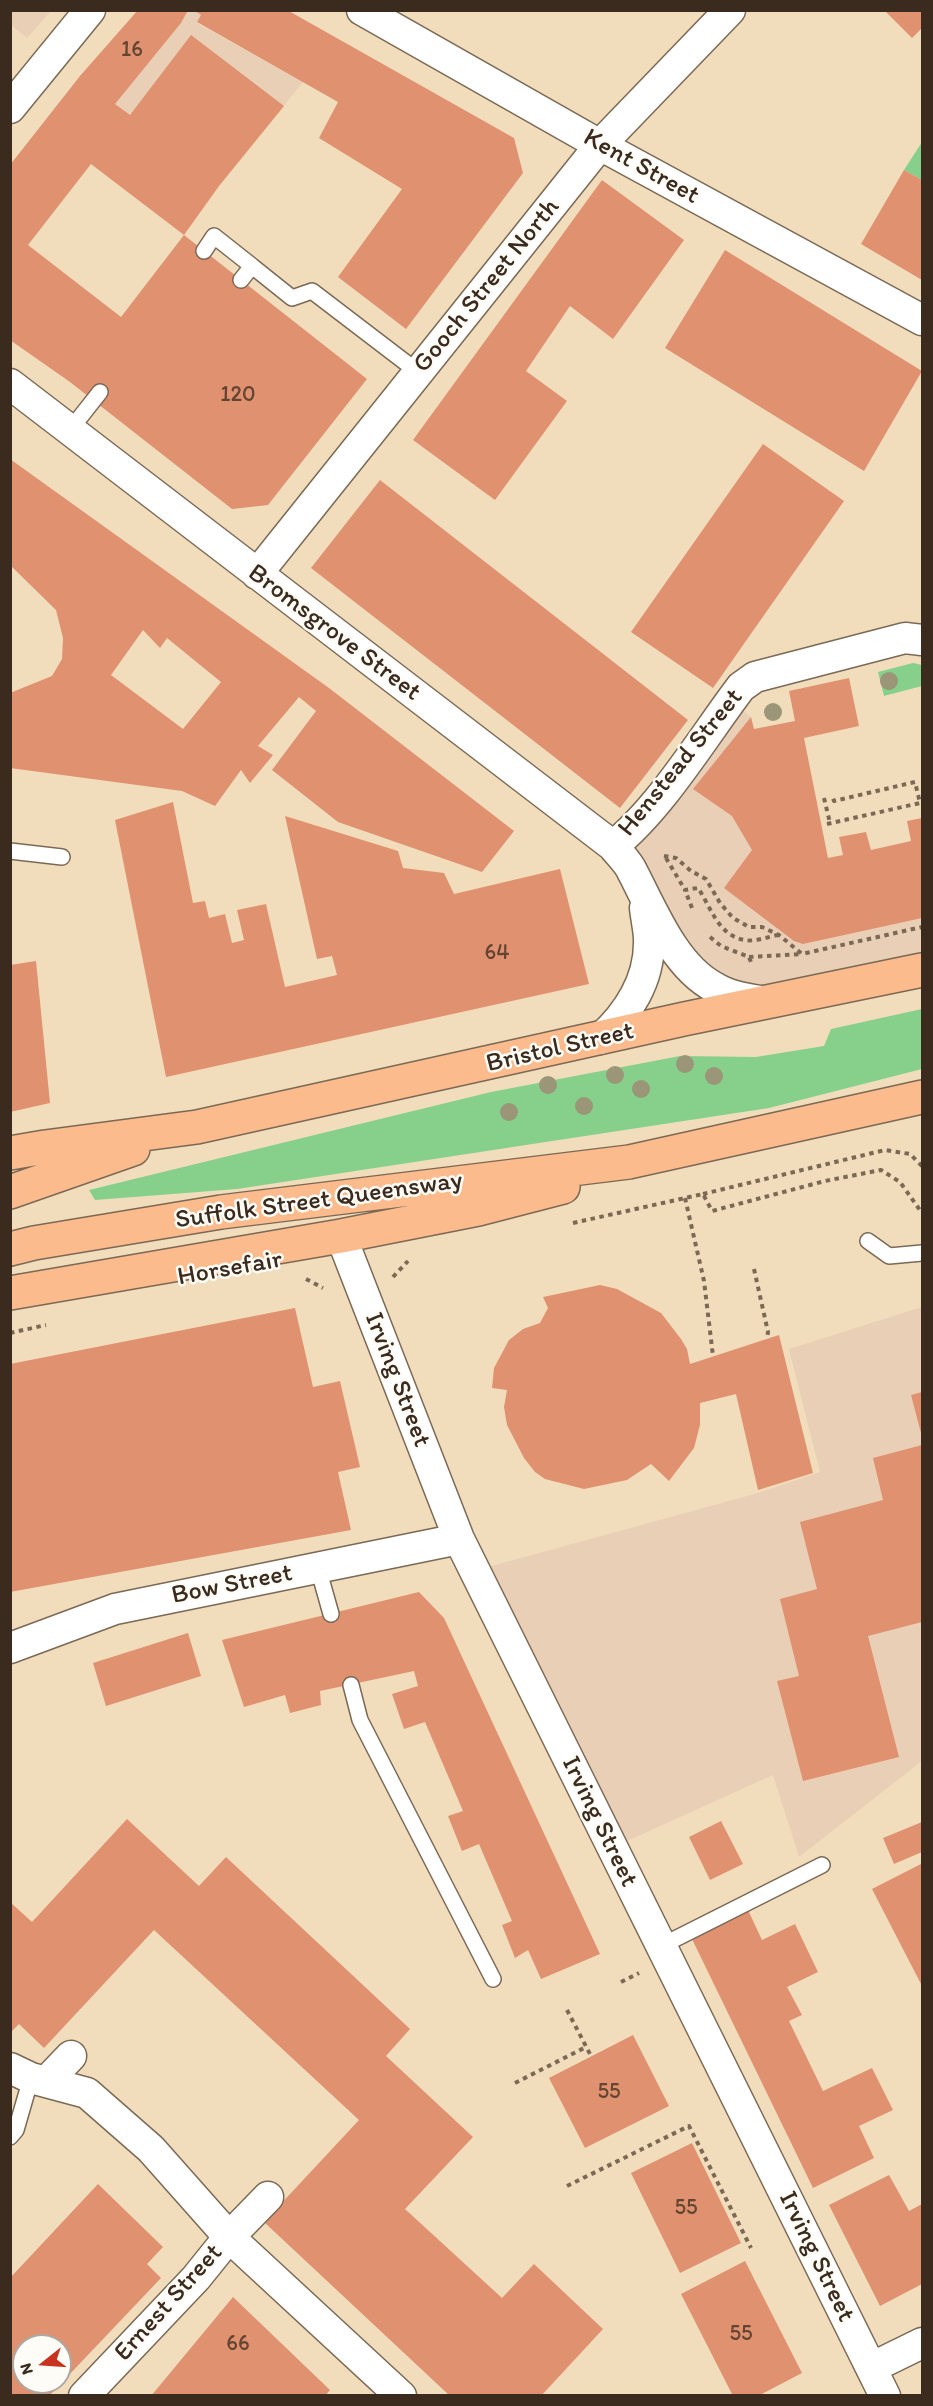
<!DOCTYPE html>
<html>
<head>
<meta charset="utf-8">
<style>
	body { margin:0 }
	#map { position:relative; width:933px; height:2406px; overflow:hidden; background:#f1ddbc; font-family:Itim,sans-serif }
	canvas { display:block }
	.frame { position:absolute; inset:0; border:12px solid #3b2a1e; pointer-events:none }
	.north { position:absolute; left:12px; top:2334px; width:60px; height:60px; box-sizing:border-box; background:#fdfcf7; border:2px solid #afa8a0; border-radius:50%; rotate:253deg; font-size:16px; font-weight:700; line-height:24px; text-align:center; color:#3b2a1e }
	.north::after { content:''; display:block; margin:auto; width:21px; height:27px; background:#c8321e; clip-path:polygon(50% 0,100% 100%,50% 72%,0 100%) }
</style>
</head>
<body>
<div id="map">
<canvas width="933" height="2406"></canvas>
<div class="frame"></div>
<div class="north">N</div>
</div>
<script>
const c = document.querySelector('canvas').getContext('2d');
c.lineJoin = 'round';
function paint(path, color) { c.fillStyle = color; c.fill(path, 'evenodd'); }
function strokePath(path, color, width, dash) { c.strokeStyle = color; c.lineWidth = width; c.lineCap = dash ? 'butt' : 'round'; c.setLineDash(dash || []); c.stroke(path); }
function drawText(font, color, halo, rows, align = 'center') {
  c.font = font + ' Itim,sans-serif'; c.lineWidth = 5; c.setLineDash([]); c.textBaseline = 'middle'; c.strokeStyle = halo; c.fillStyle = color; for (const [text, x, y, turn = 0] of rows) {
    c.save(); c.translate(x, y); c.rotate((+turn || 0) * Math.PI / 180); c.textAlign = isNaN(turn) ? turn : align; if (halo) c.strokeText(text, 0, 0); c.fillText(text, 0, 0); c.restore();
  }
}
const built = new Path2D(`
	M 193,10 L 201,15 L 197,23 L 303,82 L 219,186 L 80,76 L 138,11 Z
	M 10,11 L 11,10 L 51,11 L 27,38 L 11,25 Z
	M 731,701 L 751,717 L 772,822 L 810,909 L 922,885 L 922,970 L 740,998 L 665,935 L 628,834 Z
	M 922,1307 L 922,1761 L 799,1857 L 773,1775 L 627,1841 L 488,1567 L 758,1493 L 820,1472 L 789,1349 Z`);
const green = new Path2D(`
	M 922,142 L 922,180 L 904,170 Z
	M 913,663 L 922,665 L 922,686 L 884,696 L 878,672 Z
	M 922,1009 L 922,1069 L 769,1108 L 237,1189 L 95,1200 L 89,1190 L 491,1092 L 680,1056 L 756,1057 L 824,1046 L 831,1029 Z`);
const building = new Path2D(`
	M 138,10 L 188,10 L 181,23 L 115,104 L 130,115 L 191,35 L 284,106 L 219,186 L 184,235 L 91,164 L 28,245 L 121,317 L 184,235 L 367,379 L 268,505 L 232,509 L 70,382 L 10,340 L 10,165 L 80,76 Z
	M 193,10 L 287,10 L 514,138 L 523,173 L 406,329 L 338,277 L 402,189 L 319,138 L 338,102 L 197,22 L 201,15 Z
	M 884,10 L 922,10 L 922,28 L 912,38 Z
	M 904,170 L 922,180 L 922,280 L 861,244 Z
	M 602,180 L 684,240 L 613,339 L 570,306 L 526,371 L 567,401 L 495,500 L 413,440 Z
	M 725,250 L 922,371 L 864,471 L 665,348 Z
	M 763,444 L 844,501 L 713,688 L 631,632 Z
	M 10,459 L 329,688 L 514,831 L 482,872 L 338,822 L 272,770 L 316,711 L 299,697 L 258,746 L 273,755 L 250,783 L 241,770 L 215,806 L 182,791 L 10,768 L 10,693 L 52,676 L 62,659 L 63,638 L 56,610 L 10,565 ZM 143,630 L 160,648 L 167,638 L 221,682 L 183,729 L 111,675 Z
	M 380,480 L 688,720 L 620,808 L 311,568 Z
	M 849,678 L 859,726 L 804,738 L 828,858 L 843,855 L 839,837 L 866,832 L 871,850 L 911,841 L 907,821 L 922,818 L 922,918 L 803,944 L 794,941 L 724,888 L 752,850 L 732,816 L 693,789 L 751,717 L 754,729 L 795,721 L 789,691 Z
	M 173,802 L 193,903 L 205,901 L 209,918 L 225,914 L 232,943 L 244,940 L 237,910 L 266,904 L 285,987 L 337,975 L 332,956 L 317,959 L 285,816 L 398,851 L 403,868 L 444,873 L 454,894 L 560,869 L 589,984 L 166,1077 L 115,820 Z
	M 36,961 L 50,1103 L 10,1112 L 10,965 Z
	M 600,1285 L 617,1289 L 661,1313 L 681,1339 L 687,1349 L 690,1364 L 779,1335 L 813,1473 L 758,1490 L 736,1394 L 700,1403 L 700,1425 L 694,1448 L 669,1481 L 651,1464 L 627,1480 L 584,1489 L 545,1479 L 535,1472 L 524,1458 L 507,1425 L 504,1407 L 507,1390 L 492,1388 L 494,1368 L 509,1340 L 523,1329 L 540,1323 L 548,1308 L 543,1297 Z
	M 295,1308 L 313,1387 L 340,1381 L 360,1467 L 338,1472 L 351,1530 L 10,1592 L 10,1364 Z
	M 922,1392 L 922,1437 L 911,1395 Z
	M 922,1445 L 922,1622 L 868,1636 L 899,1757 L 803,1781 L 777,1681 L 799,1676 L 780,1599 L 817,1589 L 800,1522 L 883,1500 L 873,1458 Z
	M 419,1592 L 444,1618 L 600,1954 L 541,1979 L 528,1950 L 515,1958 L 502,1925 L 512,1921 L 479,1844 L 462,1851 L 448,1816 L 463,1811 L 425,1722 L 404,1729 L 392,1694 L 418,1686 L 414,1671 L 320,1691 L 321,1705 L 290,1713 L 285,1695 L 244,1707 L 222,1640 Z
	M 188,1633 L 201,1676 L 106,1706 L 93,1663 Z
	M 127,1819 L 199,1886 L 226,1857 L 410,2029 L 386,2056 L 473,2137 L 405,2209 L 502,2298 L 534,2264 L 603,2329 L 541,2396 L 450,2396 L 264,2222 L 359,2120 L 154,1930 L 44,2048 L 19,2024 L 10,2033 L 10,1902 L 32,1922 Z
	M 721,1821 L 743,1864 L 710,1880 L 689,1837 Z
	M 922,1822 L 922,1852 L 894,1864 L 883,1838 Z
	M 921,1864 L 922,1867 L 922,1986 L 872,1889 Z
	M 748,1910 L 762,1940 L 795,1924 L 818,1972 L 787,1987 L 802,2015 L 789,2021 L 823,2091 L 872,2068 L 893,2110 L 859,2126 L 874,2158 L 813,2188 L 691,1937 Z
	M 633,2035 L 669,2106 L 585,2148 L 549,2078 Z
	M 692,2143 L 741,2243 L 680,2273 L 631,2173 Z
	M 889,2175 L 909,2211 L 922,2204 L 922,2284 L 880,2306 L 829,2205 Z
	M 98,2184 L 163,2247 L 147,2264 L 161,2278 L 49,2396 L 10,2396 L 10,2278 ZM 24,2346 L 60,2346 L 60,2382 L 24,2382 Z
	M 745,2261 L 802,2373 L 758,2396 L 733,2396 L 681,2294 Z
	M 233,2297 L 330,2390 L 325,2396 L 151,2396 Z`);
const path = new Path2D(`
	M 824,798 L 830,823
	M 827,824 L 920,803 L 915,782 L 834,801 L 832,796
	M 664,856 L 676,858 L 691,871 L 706,879 L 720,903 L 733,918 L 749,927 L 762,927 L 779,935 L 802,954 L 922,927
	M 666,858 L 685,890
	M 692,908 L 685,890 L 698,888 C 711,907 718,936 745,940 C 754,942 768,937 778,935
	M 710,937 L 721,946 L 749,957 L 752,965
	M 749,957 L 801,954
	M 703,1194 L 885,1150 L 910,1154 L 922,1166
	M 685,1198 L 704,1281 L 713,1356
	M 573,1223 L 703,1194 L 712,1211 L 825,1181 L 881,1170 L 900,1182 L 922,1213
	M 754,1269 L 768,1332 L 767,1338
	M 393,1277 L 408,1261
	M 306,1279 L 323,1288
	M 10,1333 L 46,1325
	M 621,1982 L 639,1973
	M 567,2010 L 591,2056
	M 515,2083 L 586,2047
	M 567,2186 L 689,2126 L 751,2248`);
const lane = new Path2D(`
	M 204,251 L 214,236 L 252,266 L 241,280
	M 252,266 L 292,298 L 312,291 L 418,372
	M 70,430 L 100,392
	M 10,851 L 62,857
	M 868,1241 L 889,1256 L 922,1253
	M 318,1568 L 331,1614
	M 351,1685 L 360,1720 L 493,1979
	M 661,1946 L 822,1865
	M 10,2137 L 16,2130 L 31,2078`);
const street = new Path2D(`
	M 362,10 L 600,145 L 922,320
	M 10,108 L 90,10
	M 10,384 L 613,846 C 619,854 628,862 632,871 C 652,909 674,966 714,987 C 730,997 748,999 767,1002
	M 257,574 L 600,145 L 730,10
	M 613,846 C 661,808 703,737 741,687 L 755,677 L 905,638 L 922,640
	M 600,1039 C 628,1014 650,980 649,940 C 649,930 646,918 645,908
	M 341,1236 L 459,1539 L 885,2396
	M 10,1648 L 115,1609 L 459,1539
	M 10,2068 L 31,2078 L 87,2093 L 151,2149 L 229,2237 L 401,2396
	M 46,2082 L 71,2056
	M 871,2368 L 922,2343
	M 84,2396 L 196,2278 L 229,2237 L 268,2197`);
const highway = new Path2D(`
	M 10,1153 L 45,1147 L 197,1127 L 684,1019 L 922,970
	M 10,1192 L 133,1149
	M 10,1249 L 34,1243 L 221,1212 L 629,1162 L 922,1097
	M 10,1293 L 341,1236 L 478,1209 L 563,1187`);
const trees = [
	[889,681],
	[773,712],
	[685,1064],
	[615,1075],
	[714,1076],
	[548,1085],
	[641,1089],
	[584,1106],
	[509,1112]
];
const numberNames = [
	["16",132,50],
	["120",238,395],
	["64",497,953],
	["55",609,2092],
	["55",686,2208],
	["55",741,2334],
	["66",238,2344]
];
const streetNames = [
	["Kent Street",641,167,29],
	["Gooch Street North",487,286,-51],
	["Bromsgrove Street",334,633,37],
	["Henstead Street",681,763,-51],
	["Bristol Street",560,1048,-13],
	["Suffolk Street Queensway",319,1201,-8],
	["Horsefair",230,1269,-10],
	["Irving Street",397,1380,69],
	["Bow Street",232,1585,-11],
	["Irving Street",599,1822,64],
	["Irving Street",816,2257,64],
	["Ernest Street",169,2303,-48]
];
paint(built, '#e9cfb6');
paint(green, '#86d08c');
paint(building, '#e09170');
strokePath(lane, '#7b6955', 18);
strokePath(street, '#7b6955', 33);
strokePath(highway, '#7b6955', 36);
strokePath(path, '#7b6955', 4, [4.5, 4.5]);
strokePath(lane, '#fff', 15);
strokePath(street, '#fff', 30);
strokePath(highway, '#fbbb8c', 33);
c.fillStyle = '#9a9677';
for (const [x, y] of trees) { c.beginPath(); c.arc(x, y, 9, 0, 2 * Math.PI); c.fill(); }
drawText('22px', '#644432', null, numberNames);
drawText('26px', '#3b2a1e', '#fdfcf7', streetNames);
</script>
</body>
</html>
